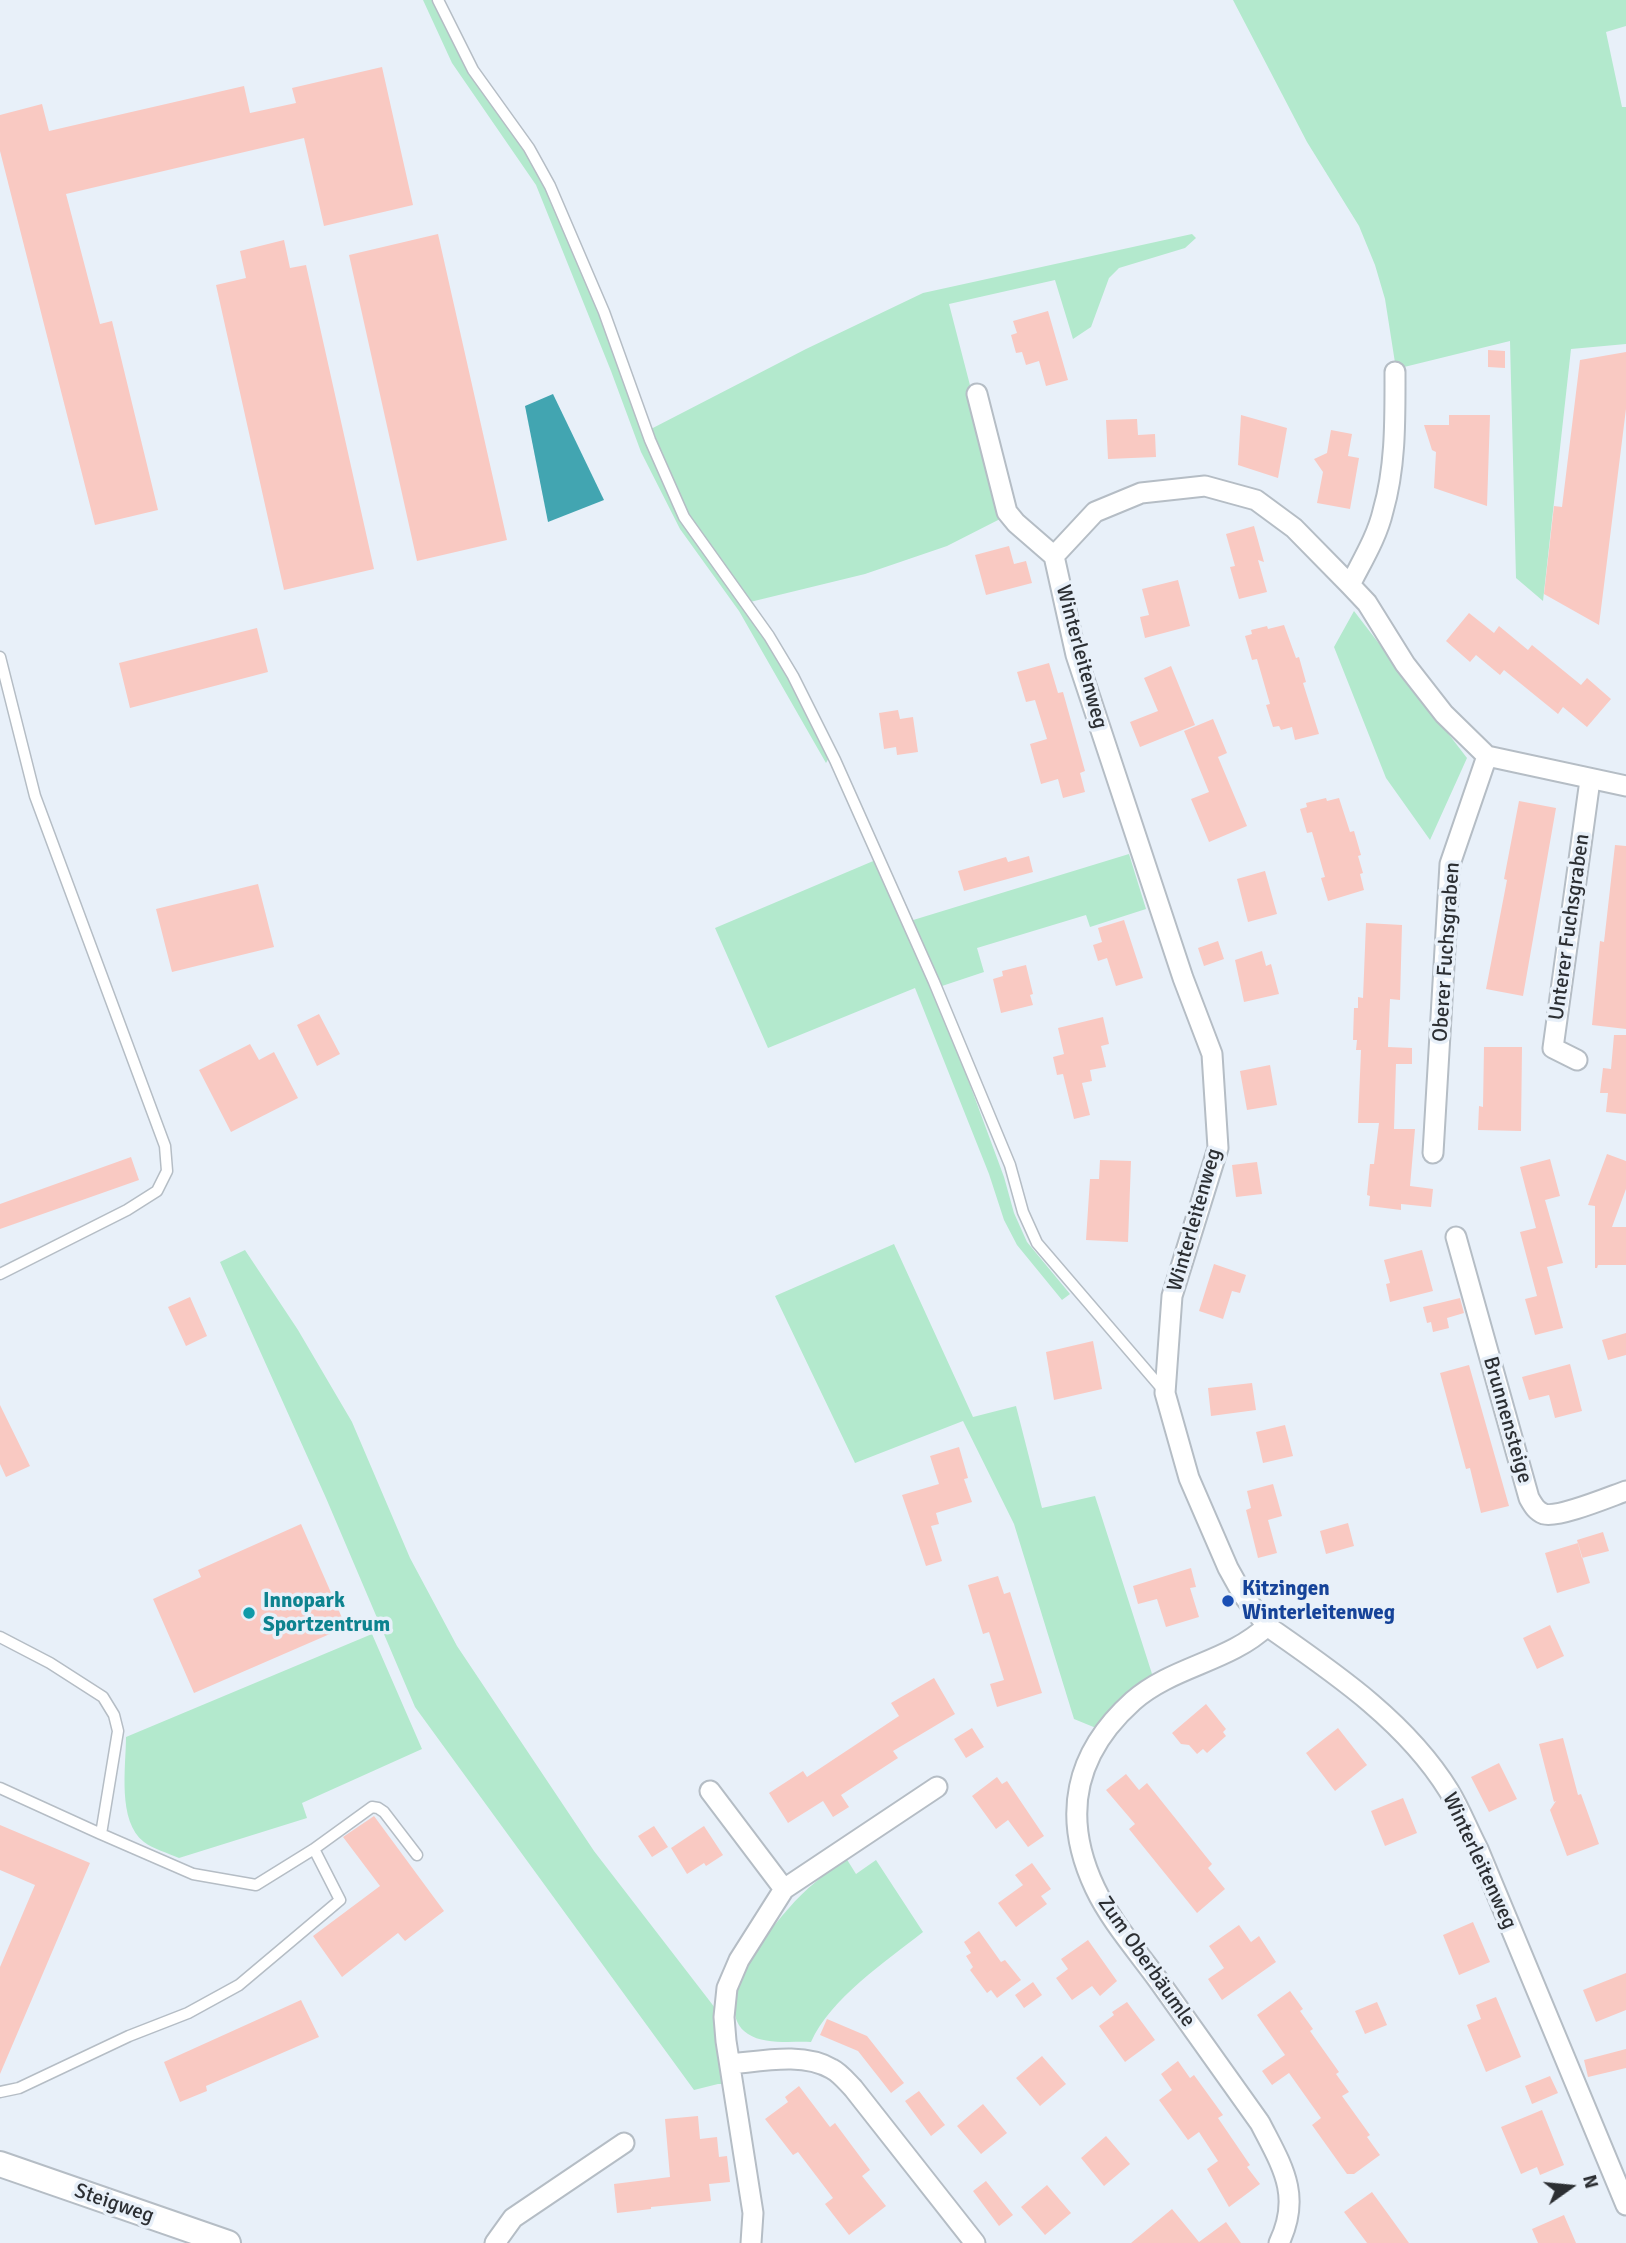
<!DOCTYPE html>
<html>
<head>
<meta charset="utf-8">
<style>
	body { margin:0 }
	#map { position:relative; width:1626px; height:2243px; overflow:hidden; background:#e8f0f9; font-family:Signika,sans-serif }
	canvas { display:block }
	.north { position:absolute; left:1535px; top:2152px; width:70px; height:70px; -webkit-text-stroke:5px #e8f0f9; paint-order:stroke; rotate:75deg; font-size:19px; font-weight:700; line-height:28px; text-align:center; color:#2c2f33 }
	.north::after { content:''; display:block; margin:auto; width:24px; height:32px; background:#2c2f33; clip-path:polygon(50% 0,100% 100%,50% 72%,0 100%) }
</style>
</head>
<body>
<div id="map">
<canvas width="1626" height="2243"></canvas>
<div class="north">N</div>
</div>
<script>
const c = document.querySelector('canvas').getContext('2d');
c.lineJoin = 'round';
function paint(path, color) { c.fillStyle = color; c.fill(path, 'evenodd'); }
function strokePath(path, color, width, dash) { c.strokeStyle = color; c.lineWidth = width; c.lineCap = dash ? 'butt' : 'round'; c.setLineDash(dash || []); c.stroke(path); }
function drawText(font, color, halo, rows, align = 'center') {
  c.font = font + ' Signika,sans-serif'; c.lineWidth = 7; c.setLineDash([]); c.textBaseline = 'middle'; c.strokeStyle = halo; c.fillStyle = color; for (const [text, x, y, turn = 0] of rows) {
    c.save(); c.translate(x, y); c.rotate((+turn || 0) * Math.PI / 180); c.textAlign = isNaN(turn) ? turn : align; if (halo) c.strokeText(text, 0, 0); c.fillText(text, 0, 0); c.restore();
  }
}
const green = new Path2D(`
	M 423,0 L 434,0 L 450,36 L 471,72 L 537,166 L 580,260 L 683,517 L 768,638 L 830,756 L 826,763 L 739,611 L 680,529 L 641,452 L 611,371 L 536,185 L 452,63 Z
	M 1233,0 L 1626,0 L 1626,26 L 1606,32 L 1622,107 L 1626,107 L 1626,344 L 1571,349 L 1543,601 L 1516,578 L 1510,341 L 1396,369 L 1385,299 L 1375,265 L 1359,226 L 1307,142 Z
	M 1192,234 L 1196,238 L 1185,248 L 1119,268 L 1109,278 L 1091,327 L 1073,339 L 1055,280 L 949,304 L 1004,517 L 947,546 L 865,574 L 746,603 L 686,516 L 649,430 L 806,349 L 923,293 Z
	M 1354,611 L 1467,758 L 1430,840 L 1386,778 L 1334,647 Z
	M 1129,854 L 1146,909 L 1090,927 L 1086,915 L 977,948 L 984,972 L 939,987 L 910,921 Z
	M 878,859 L 932,982 L 1004,1177 L 1014,1213 L 1027,1242 L 1070,1294 L 1062,1300 L 1017,1245 L 1004,1220 L 989,1174 L 915,988 L 768,1048 L 715,928 Z
	M 894,1244 L 973,1417 L 1016,1406 L 1042,1508 L 1095,1496 L 1153,1677 L 1128,1693 L 1096,1728 L 1074,1719 L 1014,1524 L 963,1421 L 855,1463 L 775,1296 Z
	M 245,1250 L 298,1330 L 352,1422 L 410,1558 L 457,1646 L 594,1851 L 722,2017 L 732,2084 L 718,2084 L 694,2090 L 415,1707 L 326,1498 L 220,1262 Z
	M 372,1634 L 422,1749 L 302,1803 L 307,1818 L 179,1858 C 168,1853 153,1849 144,1842 C 117,1821 126,1767 126,1737 Z
	M 846,1858 L 856,1874 L 876,1860 L 923,1932 C 885,1962 831,1998 811,2042 C 792,2041 764,2045 748,2034 C 708,2007 768,1931 789,1908 C 805,1889 825,1874 846,1858 Z`);
const water = new Path2D(`
	M 553,394 L 604,500 L 548,522 L 525,406 Z`);
const building = new Path2D(`
	M 382,67 L 413,205 L 324,226 L 304,138 L 66,194 L 100,324 L 112,321 L 158,510 L 95,525 L 0,151 L 0,115 L 42,104 L 49,131 L 244,86 L 250,113 L 296,103 L 292,88 Z
	M 438,234 L 507,540 L 417,561 L 349,255 Z
	M 284,240 L 290,268 L 306,265 L 374,569 L 284,590 L 216,285 L 246,278 L 240,251 Z
	M 1048,311 L 1068,380 L 1046,386 L 1039,361 L 1026,365 L 1022,352 L 1016,353 L 1011,335 L 1017,333 L 1013,321 Z
	M 1488,350 L 1505,351 L 1505,368 L 1488,367 Z
	M 1626,352 L 1626,409 L 1599,625 L 1544,594 L 1554,506 L 1562,507 L 1580,360 Z
	M 1241,415 L 1287,428 L 1278,478 L 1238,465 Z
	M 1449,415 L 1490,415 L 1487,506 L 1434,488 L 1436,452 L 1432,450 L 1424,425 L 1449,425 Z
	M 1137,419 L 1138,435 L 1155,434 L 1156,457 L 1108,459 L 1106,420 Z
	M 1331,430 L 1352,434 L 1348,456 L 1359,458 L 1350,509 L 1317,503 L 1323,472 L 1314,459 L 1327,453 Z
	M 1254,526 L 1264,562 L 1258,560 L 1267,592 L 1239,599 L 1230,567 L 1235,566 L 1226,534 Z
	M 1009,546 L 1014,564 L 1026,561 L 1032,583 L 986,595 L 975,555 Z
	M 1178,580 L 1190,626 L 1145,638 L 1140,617 L 1149,615 L 1142,589 Z
	M 1469,613 L 1494,633 L 1499,626 L 1528,650 L 1532,645 L 1581,685 L 1587,678 L 1611,699 L 1587,727 L 1563,707 L 1558,714 L 1504,670 L 1500,675 L 1476,655 L 1470,662 L 1446,641 Z
	M 1284,625 L 1296,658 L 1299,657 L 1306,682 L 1303,683 L 1319,734 L 1295,740 L 1292,727 L 1281,730 L 1279,726 L 1273,727 L 1266,705 L 1270,704 L 1257,659 L 1252,660 L 1245,636 L 1252,634 L 1251,630 L 1267,626 L 1268,629 Z
	M 257,628 L 268,672 L 130,708 L 119,663 Z
	M 1049,663 L 1058,693 L 1063,692 L 1085,771 L 1080,773 L 1085,792 L 1063,798 L 1058,779 L 1041,784 L 1030,744 L 1047,739 L 1035,700 L 1026,702 L 1017,672 Z
	M 1171,666 L 1195,725 L 1140,747 L 1130,722 L 1158,711 L 1144,678 Z
	M 898,710 L 900,719 L 913,717 L 918,752 L 897,755 L 896,747 L 884,749 L 879,713 Z
	M 1213,719 L 1227,753 L 1218,757 L 1247,826 L 1209,842 L 1191,799 L 1209,792 L 1184,731 Z
	M 1326,798 L 1327,801 L 1339,798 L 1350,832 L 1354,831 L 1361,855 L 1358,856 L 1363,873 L 1360,874 L 1364,890 L 1328,901 L 1321,878 L 1325,877 L 1312,832 L 1307,833 L 1300,809 L 1307,807 L 1306,803 Z
	M 1519,801 L 1556,808 L 1523,996 L 1486,989 L 1507,880 L 1504,879 Z
	M 1615,845 L 1626,846 L 1626,1029 L 1592,1025 L 1600,941 L 1604,942 Z
	M 1029,856 L 1033,872 L 964,891 L 958,871 L 1006,857 L 1008,862 Z
	M 1265,871 L 1277,914 L 1248,922 L 1237,879 Z
	M 258,884 L 274,947 L 172,972 L 156,909 Z
	M 1124,920 L 1143,978 L 1116,986 L 1107,958 L 1098,961 L 1093,945 L 1102,942 L 1098,928 Z
	M 1366,923 L 1402,925 L 1400,1000 L 1390,999 L 1388,1047 L 1412,1048 L 1412,1064 L 1396,1064 L 1394,1129 L 1415,1129 L 1410,1186 L 1433,1189 L 1431,1207 L 1401,1204 L 1401,1210 L 1369,1206 L 1370,1196 L 1367,1195 L 1370,1164 L 1374,1164 L 1379,1123 L 1358,1123 L 1361,1050 L 1356,1050 L 1357,1040 L 1353,1040 L 1354,1008 L 1358,1008 L 1358,997 L 1363,998 Z
	M 1218,941 L 1224,959 L 1204,966 L 1198,948 Z
	M 1262,951 L 1266,966 L 1271,964 L 1279,994 L 1244,1002 L 1235,960 Z
	M 1026,965 L 1033,994 L 1030,995 L 1033,1005 L 1001,1013 L 993,979 L 1003,976 L 1002,971 Z
	M 319,1014 L 340,1054 L 317,1066 L 297,1025 Z
	M 1103,1017 L 1109,1044 L 1101,1046 L 1106,1067 L 1090,1070 L 1092,1081 L 1082,1083 L 1090,1115 L 1074,1119 L 1063,1074 L 1057,1075 L 1053,1057 L 1064,1054 L 1058,1028 Z
	M 1614,1035 L 1626,1035 L 1626,1114 L 1606,1112 L 1608,1093 L 1600,1093 L 1603,1068 L 1611,1069 Z
	M 250,1044 L 259,1060 L 274,1052 L 298,1098 L 231,1132 L 199,1070 Z
	M 1484,1047 L 1522,1047 L 1521,1131 L 1478,1130 L 1479,1106 L 1483,1107 Z
	M 1270,1065 L 1277,1105 L 1247,1110 L 1240,1071 Z
	M 1607,1154 L 1626,1161 L 1626,1189 L 1612,1227 L 1626,1227 L 1626,1265 L 1598,1265 L 1597,1268 L 1595,1268 L 1595,1206 L 1588,1205 Z
	M 131,1157 L 139,1180 L 0,1229 L 0,1204 Z
	M 1550,1159 L 1560,1196 L 1545,1200 L 1563,1263 L 1547,1267 L 1563,1328 L 1535,1335 L 1525,1299 L 1537,1296 L 1520,1232 L 1536,1228 L 1520,1167 Z
	M 1100,1160 L 1131,1161 L 1128,1242 L 1086,1240 L 1090,1179 L 1099,1179 Z
	M 1257,1162 L 1262,1194 L 1236,1197 L 1232,1165 Z
	M 1422,1250 L 1433,1291 L 1390,1302 L 1386,1284 L 1390,1283 L 1384,1260 Z
	M 1214,1264 L 1246,1275 L 1240,1293 L 1232,1291 L 1223,1319 L 1199,1311 Z
	M 190,1297 L 207,1336 L 186,1346 L 168,1307 Z
	M 1460,1298 L 1464,1313 L 1447,1318 L 1449,1328 L 1433,1332 L 1431,1322 L 1427,1323 L 1423,1307 Z
	M 1626,1333 L 1626,1355 L 1608,1360 L 1602,1340 Z
	M 1093,1341 L 1102,1389 L 1054,1400 L 1046,1352 Z
	M 1570,1364 L 1582,1411 L 1555,1418 L 1549,1395 L 1529,1400 L 1522,1377 Z
	M 1469,1365 L 1509,1506 L 1481,1513 L 1470,1468 L 1466,1469 L 1440,1373 Z
	M 1252,1383 L 1256,1410 L 1211,1416 L 1208,1388 Z
	M 0,1405 L 30,1466 L 6,1477 L 0,1464 Z
	M 1285,1425 L 1293,1456 L 1263,1463 L 1256,1432 Z
	M 959,1447 L 968,1478 L 964,1479 L 972,1502 L 936,1513 L 939,1524 L 931,1526 L 942,1561 L 926,1566 L 902,1495 L 939,1484 L 930,1456 Z
	M 1273,1484 L 1282,1516 L 1268,1520 L 1277,1553 L 1258,1558 L 1246,1510 L 1251,1508 L 1247,1491 Z
	M 1348,1523 L 1354,1546 L 1326,1554 L 1320,1531 Z
	M 301,1524 L 346,1627 L 194,1693 L 153,1599 L 201,1577 L 198,1570 Z
	M 1603,1532 L 1609,1551 L 1582,1558 L 1577,1540 Z
	M 1578,1543 L 1590,1583 L 1557,1593 L 1545,1553 Z
	M 1191,1568 L 1196,1587 L 1190,1588 L 1199,1617 L 1166,1627 L 1157,1599 L 1138,1604 L 1133,1586 Z
	M 998,1576 L 1004,1594 L 1010,1592 L 1042,1693 L 997,1707 L 990,1684 L 1004,1680 L 989,1632 L 983,1634 L 968,1585 Z
	M 1550,1625 L 1564,1656 L 1537,1669 L 1523,1638 Z
	M 934,1678 L 955,1714 L 893,1751 L 898,1758 L 841,1795 L 849,1807 L 833,1817 L 823,1801 L 788,1823 L 769,1793 L 803,1771 L 807,1777 L 899,1716 L 891,1703 Z
	M 1206,1704 L 1226,1729 L 1223,1732 L 1226,1736 L 1207,1753 L 1203,1749 L 1197,1754 L 1189,1745 L 1181,1744 L 1172,1733 Z
	M 972,1728 L 984,1747 L 966,1758 L 954,1739 Z
	M 1338,1728 L 1367,1765 L 1335,1791 L 1306,1753 Z
	M 1563,1738 L 1578,1795 L 1581,1794 L 1599,1844 L 1567,1856 L 1550,1810 L 1556,1801 L 1554,1802 L 1539,1744 Z
	M 1499,1763 L 1517,1799 L 1489,1812 L 1471,1777 Z
	M 1126,1774 L 1139,1790 L 1147,1783 L 1212,1864 L 1208,1868 L 1225,1889 L 1197,1913 L 1129,1829 L 1135,1824 L 1106,1790 Z
	M 997,1777 L 1002,1784 L 1007,1781 L 1044,1836 L 1028,1847 L 1008,1820 L 996,1829 L 972,1796 Z
	M 1403,1798 L 1417,1833 L 1385,1846 L 1371,1811 Z
	M 374,1816 L 444,1911 L 405,1941 L 398,1933 L 342,1977 L 313,1936 L 380,1886 L 343,1837 Z
	M 0,1825 L 90,1863 L 0,2074 L 0,1967 L 35,1885 L 0,1870 Z
	M 654,1826 L 668,1847 L 652,1857 L 638,1836 Z
	M 704,1826 L 723,1855 L 706,1866 L 704,1863 L 687,1874 L 671,1848 Z
	M 1032,1863 L 1051,1889 L 1041,1896 L 1047,1904 L 1016,1927 L 998,1903 L 1023,1885 L 1015,1875 Z
	M 1473,1922 L 1490,1962 L 1459,1975 L 1443,1935 Z
	M 1239,1925 L 1251,1942 L 1259,1936 L 1276,1962 L 1222,2000 L 1208,1979 L 1224,1968 L 1209,1946 Z
	M 979,1931 L 1001,1962 L 1005,1960 L 1021,1980 L 997,1998 L 991,1990 L 987,1993 L 970,1970 L 973,1967 L 966,1956 L 971,1953 L 964,1942 Z
	M 1088,1940 L 1117,1981 L 1100,1996 L 1092,1986 L 1072,2000 L 1056,1978 L 1068,1969 L 1061,1959 Z
	M 1626,1973 L 1626,2010 L 1596,2022 L 1583,1990 Z
	M 1033,1982 L 1042,1995 L 1024,2008 L 1015,1995 Z
	M 1290,1991 L 1303,2009 L 1300,2011 L 1313,2029 L 1310,2031 L 1339,2072 L 1336,2074 L 1349,2092 L 1342,2096 L 1370,2135 L 1367,2137 L 1380,2155 L 1354,2174 L 1347,2174 L 1312,2125 L 1321,2118 L 1289,2073 L 1272,2085 L 1262,2071 L 1285,2055 L 1257,2015 Z
	M 1496,1997 L 1521,2057 L 1486,2072 L 1467,2025 L 1481,2019 L 1476,2005 Z
	M 301,2000 L 319,2037 L 206,2086 L 207,2091 L 180,2102 L 164,2062 Z
	M 1127,2002 L 1155,2040 L 1125,2062 L 1099,2026 L 1114,2015 L 1112,2012 Z
	M 1377,2002 L 1387,2025 L 1365,2034 L 1355,2011 Z
	M 827,2019 L 867,2036 L 904,2083 L 891,2093 L 858,2051 L 820,2035 Z
	M 1626,2049 L 1626,2068 L 1588,2077 L 1584,2060 Z
	M 1042,2056 L 1066,2084 L 1040,2106 L 1016,2078 Z
	M 1178,2061 L 1190,2078 L 1194,2075 L 1223,2115 L 1218,2118 L 1250,2165 L 1247,2167 L 1260,2184 L 1229,2207 L 1207,2169 L 1218,2161 L 1199,2132 L 1188,2140 L 1159,2100 L 1172,2090 L 1161,2074 Z
	M 1550,2076 L 1558,2093 L 1532,2104 L 1525,2086 Z
	M 799,2086 L 830,2127 L 835,2123 L 870,2170 L 862,2176 L 886,2206 L 849,2235 L 825,2204 L 833,2198 L 798,2152 L 793,2155 L 765,2119 L 788,2102 L 785,2097 Z
	M 919,2091 L 945,2125 L 931,2136 L 905,2101 Z
	M 983,2104 L 1007,2133 L 981,2154 L 957,2126 Z
	M 1542,2110 L 1564,2165 L 1540,2175 L 1537,2167 L 1521,2174 L 1501,2127 Z
	M 698,2116 L 700,2139 L 717,2137 L 719,2157 L 727,2156 L 730,2182 L 709,2184 L 711,2201 L 651,2207 L 651,2209 L 617,2213 L 614,2184 L 670,2177 L 665,2119 Z
	M 1106,2136 L 1130,2164 L 1104,2186 L 1081,2158 Z
	M 986,2181 L 1013,2215 L 999,2226 L 973,2191 Z
	M 1047,2185 L 1071,2213 L 1045,2235 L 1021,2207 Z
	M 1372,2192 L 1409,2243 L 1367,2243 L 1344,2212 Z
	M 1172,2209 L 1199,2242 L 1226,2222 L 1241,2243 L 1131,2243 Z
	M 1564,2215 L 1576,2243 L 1538,2243 L 1532,2229 Z`);
const service = new Path2D(`
	M 438,0 L 473,70 L 529,148 L 550,186 L 604,312 L 650,440 L 684,517 L 769,636 L 793,676 L 835,760 L 934,982 L 1010,1165 L 1023,1212 L 1037,1243 L 1164,1391
	M 0,657 L 35,796 L 165,1146 L 167,1171 L 157,1191 L 127,1210 L 0,1274
	M 0,1637 L 50,1663 L 103,1697 L 114,1715 L 118,1731 L 101,1834 L 193,1874 L 256,1885 L 314,1849 L 340,1900 L 239,1985 L 188,2013 L 129,2036 L 19,2088 L 0,2092
	M 0,1788 L 101,1834
	M 314,1849 L 372,1807 L 378,1808 L 384,1812 L 417,1855`);
const minor = new Path2D(`
	M 977,394 L 1007,512 L 1016,523 L 1054,556
	M 1350,585 C 1362,561 1377,537 1383,511 C 1396,466 1395,418 1395,372
	M 1626,786 L 1487,756 L 1444,714 L 1405,664 L 1367,603 L 1350,585 L 1294,528 L 1256,500 L 1205,486 L 1141,493 L 1095,512 L 1054,556 L 1076,655 L 1183,978 L 1212,1054 L 1218,1148 L 1172,1296 L 1165,1393 L 1189,1478 L 1228,1568 L 1243,1595 L 1267,1626 C 1333,1672 1406,1721 1449,1791 C 1460,1809 1468,1830 1478,1849 L 1626,2205
	M 1577,1060 L 1553,1048 L 1590,780
	M 1433,1153 L 1450,864 L 1487,756
	M 1456,1237 L 1529,1498 C 1533,1505 1536,1511 1544,1514 C 1559,1518 1609,1497 1626,1491
	M 1267,1626 C 1229,1662 1173,1666 1133,1701 C 1075,1753 1061,1816 1095,1888 C 1111,1922 1139,1953 1161,1984 C 1194,2031 1227,2077 1260,2123 C 1282,2166 1302,2195 1279,2243
	M 710,1791 L 784,1889
	M 731,2064 C 762,2061 804,2052 832,2069 C 840,2073 847,2082 853,2088 L 975,2243
	M 495,2243 L 513,2218 L 624,2143
	M 751,2243 L 753,2213 L 726,2041 L 724,2017 L 727,1988 L 739,1960 L 784,1889 L 937,1787`);
const tertiary = new Path2D(`
	M 0,2164 L 228,2243`);
const markers = [
	[1228,1601,7,"#1a4fb4"],
	[249,1613,7,"#0f9aa8"]
];
const streetNames = [
	["Winterleitenweg",1081,657,75],
	["Unterer Fuchsgraben",1570,927,-82],
	["Oberer Fuchsgraben",1447,952,-86],
	["Winterleitenweg",1195,1220,-74],
	["Brunnensteige",1507,1420,74],
	["Winterleitenweg",1479,1861,65],
	["Zum Oberbäumle",1146,1962,55],
	["Steigweg",114,2204,19]
];
const transitNames = [
	["Kitzingen",1242,1589],
	["Winterleitenweg",1242,1613]
];
const cultureNames = [
	["Innopark",263,1601],
	["Sportzentrum",263,1625]
];
paint(green, '#b3e9cd');
paint(water, '#42a5b1');
paint(building, '#f9c9c2');
strokePath(service, '#b5bdc5', 13);
strokePath(minor, '#b5bdc5', 23);
strokePath(tertiary, '#b5bdc5', 28);
strokePath(service, '#fff', 10);
strokePath(minor, '#fff', 19);
strokePath(tertiary, '#fff', 24);
for (const [x, y, r, color] of markers) { const dot = new Path2D(); dot.arc(x, y, r, 0, 2 * Math.PI); c.fillStyle = color; c.fill(dot); strokePath(dot, '#e8f0f9', 2.5); }
drawText('21px', '#2c2f33', '#e8f0f9', streetNames);
drawText('bold 21px', '#164399', '#e8f0f9', transitNames, 'left');
drawText('bold 21px', '#0d838f', '#e8f0f9', cultureNames, 'left');
</script>
</body>
</html>
